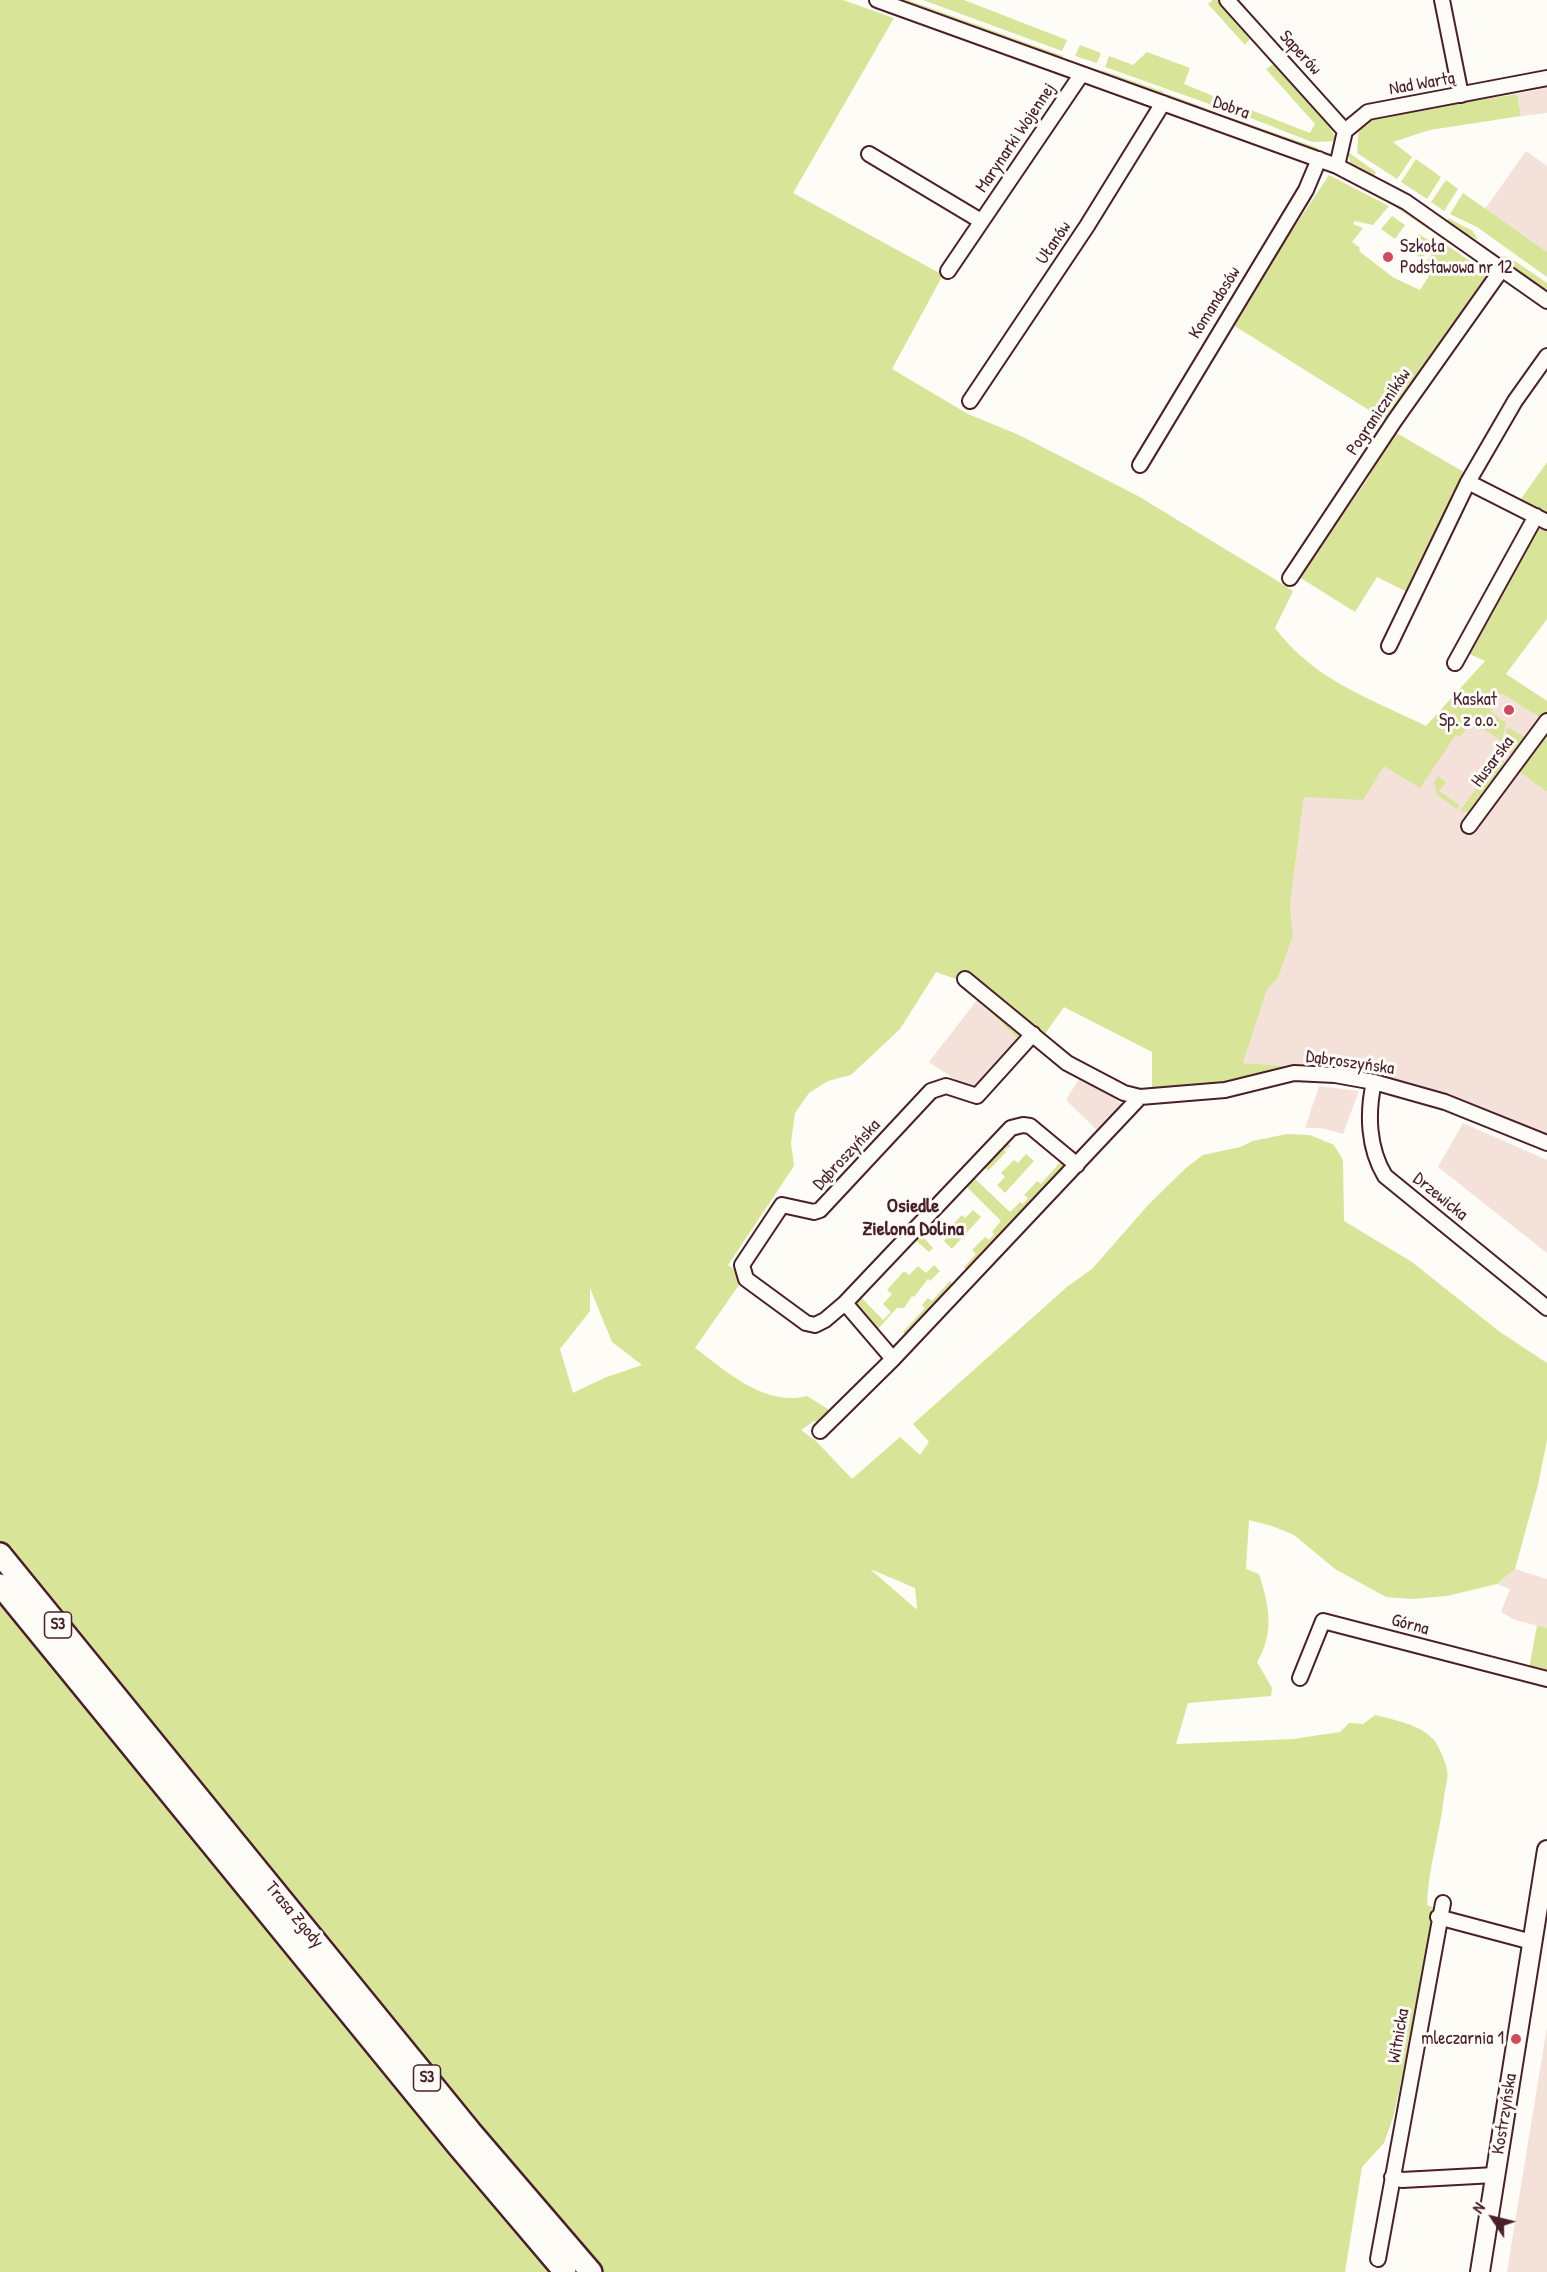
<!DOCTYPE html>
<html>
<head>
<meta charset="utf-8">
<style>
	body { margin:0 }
	#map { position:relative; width:1547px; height:2272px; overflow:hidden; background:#fdfcf7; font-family:"Patrick Hand",sans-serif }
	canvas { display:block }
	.north { position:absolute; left:1463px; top:2188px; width:60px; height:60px; -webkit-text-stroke:4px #fdfcf7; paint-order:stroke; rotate:305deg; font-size:16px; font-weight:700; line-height:24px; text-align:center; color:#4a1f2b }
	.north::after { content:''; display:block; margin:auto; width:21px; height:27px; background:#4a1f2b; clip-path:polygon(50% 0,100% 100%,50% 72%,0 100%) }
</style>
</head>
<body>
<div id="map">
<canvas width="1547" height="2272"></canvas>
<div class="north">N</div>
</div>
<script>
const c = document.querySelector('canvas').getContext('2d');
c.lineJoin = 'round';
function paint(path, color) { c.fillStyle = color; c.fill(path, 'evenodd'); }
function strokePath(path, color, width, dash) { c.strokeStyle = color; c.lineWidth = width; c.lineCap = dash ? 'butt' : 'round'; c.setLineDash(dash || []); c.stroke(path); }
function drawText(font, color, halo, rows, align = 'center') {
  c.font = font + ' "Patrick Hand",sans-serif'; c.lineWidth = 6; c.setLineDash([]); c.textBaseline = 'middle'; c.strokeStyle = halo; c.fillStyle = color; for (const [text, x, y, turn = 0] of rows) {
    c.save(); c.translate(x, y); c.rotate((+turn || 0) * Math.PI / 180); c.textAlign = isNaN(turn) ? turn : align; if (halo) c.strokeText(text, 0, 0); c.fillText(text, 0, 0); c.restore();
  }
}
const built = new Path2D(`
	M 1547,88 L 1547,113 L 1521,116 L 1517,94 Z
	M 1526,151 L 1547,166 L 1547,252 L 1485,209 Z
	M 1486,661 L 1547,701 L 1547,716 L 1464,827 L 1473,834 L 1518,771 L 1547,792 L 1547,1135 L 1459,1099 L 1373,1072 L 1243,1063 L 1267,988 L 1278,978 L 1293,936 L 1290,904 L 1304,797 L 1384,765 L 1420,787 L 1456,735 L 1433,719 Z
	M 977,1000 L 1020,1041 L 974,1092 L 929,1062 Z
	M 1080,1077 L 1105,1088 L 1127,1110 L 1102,1135 L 1066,1100 Z
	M 1319,1086 L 1359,1091 L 1343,1134 L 1321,1128 L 1305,1128 Z
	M 1463,1123 L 1547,1160 L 1547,1253 L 1438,1167 Z
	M 1515,1569 L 1547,1579 L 1547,1628 L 1515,1620 L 1501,1612 L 1510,1589 L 1497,1584 Z
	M 1547,2027 L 1547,2272 L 1507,2272 L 1532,2118 Z`);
const green = new Path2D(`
	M 0,0 L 843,0 L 894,18 L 793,193 L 943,275 L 892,369 L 968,414 L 1019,435 L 1138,496 L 1276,580 L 1293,591 L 1275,628 C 1314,680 1369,698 1426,726 L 1485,661 L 1467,653 L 1531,534 L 1539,529 L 1547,530 L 1547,619 L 1506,674 L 1547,701 L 1547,712 L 1542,719 L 1502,693 L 1490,711 L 1506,723 L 1503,735 L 1505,749 L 1498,745 L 1500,740 L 1472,721 L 1460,737 L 1456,735 L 1420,788 L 1384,766 L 1363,800 L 1304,797 L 1290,904 L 1293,936 L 1278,978 L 1267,989 L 1243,1063 L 1302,1067 L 1208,1087 L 1152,1090 L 1152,1052 L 1064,1007 L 1044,1035 L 1020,1041 L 956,979 L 936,972 L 900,1029 L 851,1075 L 828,1081 L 809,1093 L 795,1113 L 791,1143 L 794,1166 L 728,1265 L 736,1271 L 739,1285 L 695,1348 C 726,1371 765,1407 807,1396 L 834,1413 L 821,1425 L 814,1421 L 801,1430 L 816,1441 L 852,1479 L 900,1437 L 920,1455 L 929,1442 L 913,1424 L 1068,1286 L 1092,1269 L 1149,1204 L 1187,1167 L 1203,1155 L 1240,1147 L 1253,1141 L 1287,1134 L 1310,1135 L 1334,1145 L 1343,1160 L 1344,1221 L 1412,1262 L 1500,1332 L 1547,1363 L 1547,1440 L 1538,1485 L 1515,1569 L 1497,1584 L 1447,1596 L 1412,1599 L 1386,1597 L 1335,1569 L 1294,1535 L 1272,1526 L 1249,1520 L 1246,1569 L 1259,1574 C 1269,1605 1275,1633 1257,1662 L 1272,1688 L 1271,1696 L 1188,1703 L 1176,1744 L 1293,1739 L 1340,1732 L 1349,1723 L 1363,1724 L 1375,1715 C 1394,1720 1420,1724 1434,1740 C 1439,1746 1445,1761 1447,1769 C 1449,1777 1445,1788 1444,1797 C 1440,1834 1428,1868 1427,1905 L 1438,1909 L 1393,2118 L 1384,2143 L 1362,2167 L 1345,2272 L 0,2272 ZM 590,1288 L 612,1342 L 642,1365 L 604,1378 L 573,1393 L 560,1349 L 590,1311 ZM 870,1569 L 915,1588 L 917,1608 L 916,1609 Z
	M 894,0 L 908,0 L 1063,56 L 1062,59 Z
	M 923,0 L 964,0 L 1067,40 L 1062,51 Z
	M 1213,0 L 1220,0 L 1252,36 L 1245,45 L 1208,4 Z
	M 1080,45 L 1101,53 L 1097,63 L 1075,56 Z
	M 1147,52 L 1190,68 L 1184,84 L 1218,98 L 1215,106 L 1105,67 L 1109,56 L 1133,65 Z
	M 1276,63 L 1322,114 L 1338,141 L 1312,142 L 1230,110 L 1233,103 L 1310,133 L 1315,124 L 1266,69 Z
	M 1101,70 L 1164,92 L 1164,97 L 1103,75 Z
	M 1168,94 L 1218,113 L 1214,115 L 1166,98 Z
	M 1517,94 L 1521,116 L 1430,130 L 1393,142 L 1412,157 L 1397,179 L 1357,153 L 1359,125 L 1369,118 Z
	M 1226,116 L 1318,148 L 1318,152 L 1228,120 Z
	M 1348,152 L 1376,172 L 1374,177 L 1351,165 Z
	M 1416,159 L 1441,177 L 1427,199 L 1401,182 Z
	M 1329,175 L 1389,206 L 1373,225 L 1355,221 L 1353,224 L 1363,228 L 1352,242 L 1360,248 L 1359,251 L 1394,278 L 1420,290 L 1429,276 L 1421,270 L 1441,241 L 1493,277 L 1388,422 L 1230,323 Z
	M 1446,180 L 1458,189 L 1444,211 L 1431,202 Z
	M 1377,192 L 1404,208 L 1492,272 L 1376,194 Z
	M 1463,193 L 1547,252 L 1547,277 L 1477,227 L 1450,214 Z
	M 1392,216 L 1405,225 L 1395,239 L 1381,229 Z
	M 1448,218 L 1473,231 L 1478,240 L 1447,224 Z
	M 1419,234 L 1433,243 L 1422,259 L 1408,249 Z
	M 1500,256 L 1509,257 L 1547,283 L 1547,294 Z
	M 1393,431 L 1469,475 L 1411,594 L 1377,577 L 1355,612 L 1299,577 L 1367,480 Z
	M 1547,462 L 1547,516 L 1518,503 Z
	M 1509,728 L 1527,738 L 1514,756 L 1507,751 L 1506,730 Z
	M 1547,733 L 1547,792 L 1518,771 Z
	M 1498,758 L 1510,765 L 1473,812 L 1460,811 Z
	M 1438,776 L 1446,782 L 1439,791 L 1459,805 L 1457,809 L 1437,795 L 1434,782 Z
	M 1006,1142 L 1011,1146 L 1004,1150 L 1006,1152 L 988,1171 L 982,1164 Z
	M 1026,1154 L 1034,1161 L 1005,1193 L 997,1185 L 1005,1177 L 1001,1173 L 1014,1160 L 1018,1163 Z
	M 1062,1160 L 1068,1165 L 968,1271 L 964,1267 L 976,1254 L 972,1250 L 985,1237 L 989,1240 L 994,1234 L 992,1232 L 1001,1221 L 963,1183 L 971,1175 L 1010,1212 L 1020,1202 L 1023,1204 L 1028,1198 L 1024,1195 L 1037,1181 L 1041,1184 Z
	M 973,1210 L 981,1217 L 952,1249 L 944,1241 L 952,1232 L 949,1228 L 962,1215 L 965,1218 Z
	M 918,1231 L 933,1248 L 929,1252 L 912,1237 Z
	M 934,1265 L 940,1271 L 930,1281 L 928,1279 L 914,1297 L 912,1296 L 904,1308 L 897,1308 L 877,1330 L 854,1305 L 859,1295 L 883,1320 L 891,1312 L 883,1304 L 892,1294 L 887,1290 L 904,1271 L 909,1275 L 918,1266 L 926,1273 Z
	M 950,1281 L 955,1287 L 907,1335 L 903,1332 L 925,1308 L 922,1305 L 928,1298 L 932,1301 Z
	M 1537,1625 L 1547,1628 L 1547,1673 L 1529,1669 Z`);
const minor = new Path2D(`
	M 877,0 L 1337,166 L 1406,202 L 1547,301
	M 1227,0 L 1345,131
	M 1442,0 L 1461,95
	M 869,154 L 981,221
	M 1337,166 L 1345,131 L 1368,112 L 1547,78
	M 948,271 L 1081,75
	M 970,401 L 1087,226 L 1163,103
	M 1140,465 L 1306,190 L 1319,159
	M 1468,482 L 1547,522
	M 1290,578 L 1395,420 L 1502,269
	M 1389,646 L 1468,482 L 1515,401 L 1547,356
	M 1455,663 L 1536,516
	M 1469,826 L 1547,721
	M 965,979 L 1067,1063 L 1124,1093 L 1140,1097 L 1225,1090 L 1294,1073 L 1335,1075 L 1374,1082 L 1445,1102 L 1547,1143
	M 1033,1034 L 977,1096 L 946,1086 L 931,1091 L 820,1210 L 814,1212 L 782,1205 L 742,1265 L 746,1279 L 806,1323 L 815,1325 L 825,1320 L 845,1303 L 1011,1128 L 1023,1125 L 1030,1126 L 1077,1165
	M 1374,1082 C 1367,1113 1368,1148 1385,1176 L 1547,1308
	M 845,1303 L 893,1359
	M 820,1431 L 893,1359 L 1140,1097
	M 1300,1678 L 1323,1621 L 1547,1679
	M 1438,1917 L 1532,1942
	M 1392,2177 L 1402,2180 L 1495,2175
	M 1378,2259 L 1443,1903`);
const major = new Path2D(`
	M 1480,2272 L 1547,1850`);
const highway = new Path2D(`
	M 0,1554 L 470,2131 L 591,2272
	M 0,1585 L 459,2147 L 565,2272`);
const markers = [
	[1388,257,6,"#d1495b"],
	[1509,710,6,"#d1495b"],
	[1516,2039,6,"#d1495b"]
];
const shields = [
	[58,1625,27],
	[427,2078,27]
];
const shieldNames = [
	["S3",58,1625],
	["S3",427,2078]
];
const streetNames = [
	["Saperów",1300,53,48],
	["Nad Wartą",1422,84,-10],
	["Dobra",1231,108,20],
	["Marynarki Wojennej",1016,138,-56],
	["Ułanów",1054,243,-56],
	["Komandosów",1215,303,-58],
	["Pograniczników",1379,412,-56],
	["Husarska",1493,762,-53],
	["Dąbroszyńska",1350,1063,8],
	["Dąbroszyńska",847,1155,-47],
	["Drzewicka",1440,1197,39],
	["Górna",1410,1625,15],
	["Trasa Zgody",294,1915,50],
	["Witnicka",1399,2036,-80],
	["Kostrzyńska",1505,2114,-81]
];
const poiNames = [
	["Szkoła",1400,247,"left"],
	["Podstawowa nr 12",1400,268,"left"],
	["Kaskat",1497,700],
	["Sp. z o.o.",1497,721],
	["mleczarnia 1",1504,2039]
];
const neighbourhoodNames = [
	["Osiedle",913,1207],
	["Zielona Dolina",913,1230]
];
paint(built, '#f3e1da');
paint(green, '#d8e598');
strokePath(minor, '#4a1f2b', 18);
strokePath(major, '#4a1f2b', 22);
strokePath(highway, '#4a1f2b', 26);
strokePath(minor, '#fdfcf7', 14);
strokePath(major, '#fdfcf7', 18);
strokePath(highway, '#fdfcf7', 21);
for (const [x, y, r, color] of markers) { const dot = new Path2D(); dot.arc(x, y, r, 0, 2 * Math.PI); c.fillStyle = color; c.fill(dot); strokePath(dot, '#fdfcf7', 2); }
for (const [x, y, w] of shields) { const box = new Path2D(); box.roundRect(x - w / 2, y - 13, w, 26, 4.5); c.fillStyle = '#fdfcf7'; c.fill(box); strokePath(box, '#4a1f2b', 1.5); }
drawText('bold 16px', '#4a1f2b', null, shieldNames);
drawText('18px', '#4a1f2b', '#fdfcf7', streetNames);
drawText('18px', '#4a1f2b', '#fdfcf7', poiNames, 'right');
drawText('bold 20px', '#4a1f2b', '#fdfcf7', neighbourhoodNames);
</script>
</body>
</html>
